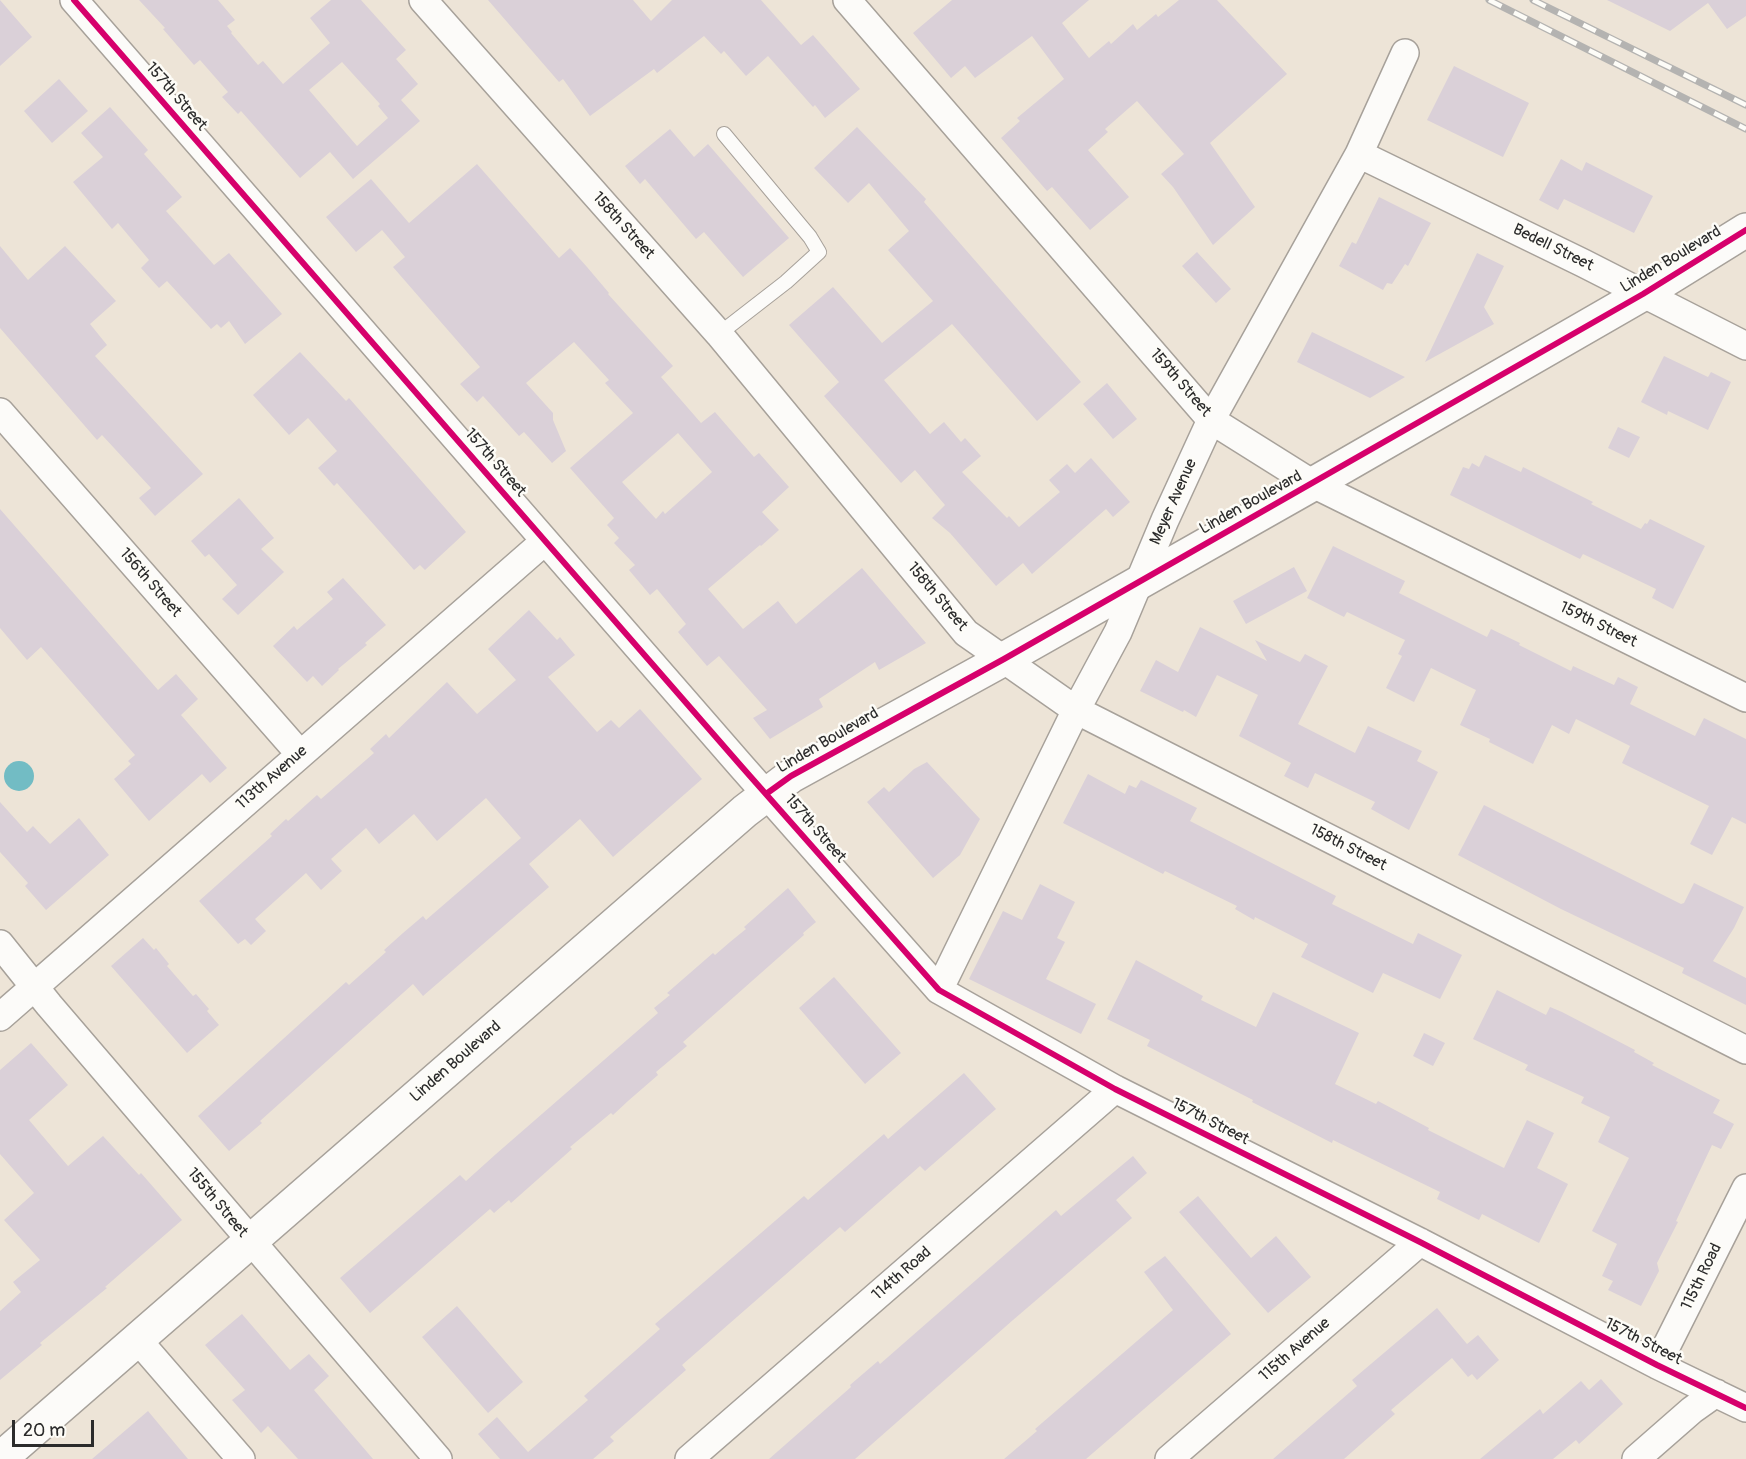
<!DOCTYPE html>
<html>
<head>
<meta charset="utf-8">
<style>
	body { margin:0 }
	#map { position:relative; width:1746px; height:1459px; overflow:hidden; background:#ede4d7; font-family:Pangolin,sans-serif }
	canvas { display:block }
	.scale { position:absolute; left:12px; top:1420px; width:82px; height:27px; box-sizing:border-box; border:3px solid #2b2b2b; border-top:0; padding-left:8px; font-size:18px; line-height:21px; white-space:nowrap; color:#2b2b2b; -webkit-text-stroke:4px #fdfcf7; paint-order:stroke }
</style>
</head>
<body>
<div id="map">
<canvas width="1746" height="1459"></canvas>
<div class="scale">20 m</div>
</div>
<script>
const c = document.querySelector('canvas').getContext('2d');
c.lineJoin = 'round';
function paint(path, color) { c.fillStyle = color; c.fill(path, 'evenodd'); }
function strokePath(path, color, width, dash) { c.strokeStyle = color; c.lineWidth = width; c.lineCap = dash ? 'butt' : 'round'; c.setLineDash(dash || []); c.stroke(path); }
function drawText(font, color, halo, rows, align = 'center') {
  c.font = font + ' Pangolin,sans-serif'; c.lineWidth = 5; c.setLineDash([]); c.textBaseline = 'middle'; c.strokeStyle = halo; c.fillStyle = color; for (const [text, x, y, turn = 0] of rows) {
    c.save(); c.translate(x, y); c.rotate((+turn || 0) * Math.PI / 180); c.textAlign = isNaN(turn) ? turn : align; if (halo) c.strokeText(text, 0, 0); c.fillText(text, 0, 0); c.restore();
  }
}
const water = new Path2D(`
	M4 776a15 15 0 1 1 30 0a15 15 0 1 1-30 0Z`);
const building = new Path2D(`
	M 0,0 L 32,37 L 0,66 Z
	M 139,0 L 218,0 L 235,20 L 227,26 L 232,32 L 231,33 L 258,65 L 263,61 L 283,84 L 330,43 L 310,18 L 331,0 L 361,0 L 406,50 L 396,59 L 418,84 L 401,100 L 420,121 L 353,179 L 330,152 L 300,178 L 241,111 L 238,114 L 222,97 L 228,92 L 200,60 L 194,65 L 163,29 L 165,28 ZM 342,62 L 380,104 L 378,106 L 388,118 L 357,146 L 309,90 Z
	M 488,0 L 633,0 L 651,21 L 672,0 L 761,0 L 801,45 L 813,35 L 860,89 L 825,118 L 815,105 L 813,107 L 768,56 L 746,76 L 724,51 L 721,54 L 704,36 L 657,73 L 654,69 L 590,116 L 563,79 L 559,82 Z
	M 952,0 L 1089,0 L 1062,23 L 1089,58 L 1109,41 L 1111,44 L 1133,24 L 1137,30 L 1156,14 L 1158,17 L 1179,0 L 1217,0 L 1287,74 L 1210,143 L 1255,207 L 1213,245 L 1173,187 L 1161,174 L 1184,154 L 1137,101 L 1105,129 L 1108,132 L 1088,150 L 1129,197 L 1090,230 L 1052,187 L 1047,191 L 1001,138 L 1020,121 L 1017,118 L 1064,79 L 1032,36 L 975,78 L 965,66 L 951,78 L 913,33 Z
	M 1607,0 L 1746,0 L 1746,16 L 1727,29 L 1708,3 L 1670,31 Z
	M 1454,66 L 1529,103 L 1503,157 L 1427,120 Z
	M 59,79 L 88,111 L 52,143 L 24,111 Z
	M 110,107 L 148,150 L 144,154 L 182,197 L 166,211 L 214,265 L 229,253 L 282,314 L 245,344 L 229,321 L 221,328 L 217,324 L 211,329 L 167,281 L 159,288 L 141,268 L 149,260 L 118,223 L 112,229 L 73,182 L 103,157 L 81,133 Z
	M 857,127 L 926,199 L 924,202 L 1081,382 L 1037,421 L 952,324 L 884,380 L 930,434 L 944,422 L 961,442 L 965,438 L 981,456 L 962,472 L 1007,518 L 1009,516 L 1019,527 L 1060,492 L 1049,480 L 1067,464 L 1075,473 L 1091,458 L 1130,502 L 1113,517 L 1106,509 L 1032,574 L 1023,563 L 996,586 L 950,533 L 932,518 L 945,505 L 915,470 L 901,483 L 824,396 L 839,382 L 789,325 L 833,287 L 882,343 L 933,301 L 888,250 L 909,231 L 869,183 L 848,203 L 814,168 Z
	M 670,129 L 694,157 L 708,144 L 789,238 L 743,277 L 704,232 L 696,239 L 645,179 L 640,184 L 625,166 Z
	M 1561,159 L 1582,171 L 1586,162 L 1653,196 L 1634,233 L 1564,199 L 1558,210 L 1539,200 Z
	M 477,164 L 559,258 L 570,248 L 587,267 L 609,293 L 608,294 L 673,366 L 661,377 L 701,423 L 715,412 L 754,457 L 759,453 L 789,487 L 762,512 L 779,530 L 761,546 L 760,545 L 708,589 L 743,629 L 778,601 L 796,624 L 862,568 L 926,643 L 879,670 L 875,662 L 819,699 L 823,707 L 770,739 L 753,718 L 767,710 L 719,656 L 707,666 L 678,632 L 686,624 L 657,589 L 650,595 L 629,570 L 635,565 L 614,543 L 619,538 L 607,525 L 614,518 L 570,468 L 633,413 L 605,383 L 609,380 L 574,342 L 526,383 L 553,413 L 553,420 L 566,451 L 552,463 L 524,432 L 519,436 L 483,396 L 477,402 L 460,384 L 480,367 L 393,267 L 405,257 L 382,230 L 356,252 L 326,217 L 371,179 L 409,223 ZM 678,433 L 712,472 L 665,514 L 663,511 L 656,519 L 622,482 Z
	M 1379,197 L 1431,223 L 1408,266 L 1405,264 L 1392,284 L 1387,283 L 1383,290 L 1339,266 L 1352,242 L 1356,244 Z
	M 0,246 L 28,280 L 65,246 L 116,301 L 90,324 L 107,345 L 95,356 L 203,474 L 155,516 L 139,498 L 151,488 L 102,435 L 97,440 L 0,328 Z
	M 1197,252 L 1231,289 L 1216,303 L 1182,266 Z
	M 1477,253 L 1504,266 L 1484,307 L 1494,324 L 1425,362 Z
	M 1312,332 L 1405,377 L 1370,398 L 1297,362 Z
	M 300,352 L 346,401 L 349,398 L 466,532 L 425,570 L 420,565 L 414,570 L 337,483 L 334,486 L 318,468 L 337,451 L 308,418 L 289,435 L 253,395 Z
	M 1664,356 L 1708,377 L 1711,372 L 1731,382 L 1708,430 L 1668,411 L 1667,415 L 1641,402 Z
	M 1107,383 L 1137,419 L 1113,439 L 1083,404 Z
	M 1618,427 L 1640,437 L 1629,458 L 1608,448 Z
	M 1485,455 L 1521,472 L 1523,467 L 1593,502 L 1591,504 L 1641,529 L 1645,523 L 1647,524 L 1650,519 L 1705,546 L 1673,609 L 1652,598 L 1656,589 L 1583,554 L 1580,559 L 1450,495 L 1463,467 L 1469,469 L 1472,463 L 1479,467 Z
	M 239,498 L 274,538 L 261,549 L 284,572 L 238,615 L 222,599 L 237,585 L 209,554 L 205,557 L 191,541 Z
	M 0,509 L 158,690 L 176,674 L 198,699 L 181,715 L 227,768 L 210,783 L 202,774 L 149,821 L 114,779 L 131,764 L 128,761 L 135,755 L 41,647 L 27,660 L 0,628 Z
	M 1333,546 L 1405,581 L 1399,593 L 1487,637 L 1491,629 L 1520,643 L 1519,645 L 1571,671 L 1573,666 L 1614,685 L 1618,677 L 1638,687 L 1630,704 L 1695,736 L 1704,718 L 1746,739 L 1746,824 L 1732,817 L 1712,855 L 1690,844 L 1709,806 L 1622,763 L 1630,746 L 1576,719 L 1569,734 L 1552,725 L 1533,764 L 1489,742 L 1490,739 L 1460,725 L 1476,690 L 1431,668 L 1414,702 L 1386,688 L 1402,656 L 1398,654 L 1405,640 L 1347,612 L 1344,617 L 1307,598 Z
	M 1294,567 L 1307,591 L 1246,624 L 1233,601 Z
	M 343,578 L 386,625 L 365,643 L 367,645 L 338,669 L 339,670 L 322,686 L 313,676 L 307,682 L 273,646 L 294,626 L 297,630 L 333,599 L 327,592 Z
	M 529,610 L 557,640 L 560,637 L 575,655 L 548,677 L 597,732 L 611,720 L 619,728 L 640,709 L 702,779 L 613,857 L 580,819 L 529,864 L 549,887 L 423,996 L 413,984 L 260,1121 L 262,1123 L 229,1151 L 198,1116 L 346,982 L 349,985 L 386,952 L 384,950 L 403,933 L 423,916 L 426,920 L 521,838 L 486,798 L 437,841 L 414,814 L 379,844 L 366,828 L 331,859 L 342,871 L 321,890 L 306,873 L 255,919 L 266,931 L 251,945 L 245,939 L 238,944 L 199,901 L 272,836 L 270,834 L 286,819 L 288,821 L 317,795 L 321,799 L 374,753 L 370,749 L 386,734 L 389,738 L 447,682 L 477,714 L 516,680 L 488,649 Z
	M 1200,627 L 1267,661 L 1255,640 L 1300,662 L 1305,654 L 1328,666 L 1298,724 L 1355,753 L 1368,726 L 1422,751 L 1417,761 L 1438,772 L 1409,830 L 1371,809 L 1375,802 L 1315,773 L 1308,788 L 1284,776 L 1291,763 L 1239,736 L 1258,695 L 1217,675 L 1196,717 L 1184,710 L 1183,712 L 1140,691 L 1156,660 L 1178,672 Z
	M 927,762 L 980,819 L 960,855 L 933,878 L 867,802 L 884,787 L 889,792 L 914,769 Z
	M 1088,774 L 1125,794 L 1129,785 L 1136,788 L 1141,780 L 1197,808 L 1190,821 L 1336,896 L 1332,904 L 1413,944 L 1418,933 L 1462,955 L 1440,999 L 1383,973 L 1373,993 L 1301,957 L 1308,944 L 1255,917 L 1254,920 L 1235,909 L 1237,906 L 1165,871 L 1163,874 L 1063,823 Z
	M 0,802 L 27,832 L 33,826 L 50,844 L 79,818 L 109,855 L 46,910 L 25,886 L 28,883 L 0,852 Z
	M 1484,805 L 1681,904 L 1684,903 L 1694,883 L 1744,907 L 1734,928 L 1713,961 L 1746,978 L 1746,1005 L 1682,973 L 1684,968 L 1561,909 L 1458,855 Z
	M 1040,884 L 1075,902 L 1057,938 L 1065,942 L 1046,979 L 1096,1004 L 1081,1034 L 969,979 L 1003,911 L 1022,920 Z
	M 788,888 L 816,922 L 803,933 L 804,935 L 683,1042 L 687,1046 L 656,1072 L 658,1075 L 628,1101 L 613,1115 L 611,1113 L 570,1147 L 572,1149 L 511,1203 L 509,1200 L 494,1213 L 490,1209 L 370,1313 L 340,1278 L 460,1175 L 466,1181 L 496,1154 L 658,1013 L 654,1008 L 670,995 L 667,993 L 713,953 L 715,955 L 730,942 L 746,929 L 744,927 Z
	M 143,938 L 154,950 L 156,948 L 169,964 L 167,966 L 193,996 L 196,994 L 209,1009 L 207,1011 L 219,1025 L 187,1053 L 111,966 Z
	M 1136,960 L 1203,996 L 1201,1000 L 1256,1027 L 1273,992 L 1359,1033 L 1335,1084 L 1376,1104 L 1378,1101 L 1429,1128 L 1428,1130 L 1504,1168 L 1527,1120 L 1554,1133 L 1537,1168 L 1568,1184 L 1539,1243 L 1482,1214 L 1479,1220 L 1437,1199 L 1440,1192 L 1333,1140 L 1332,1143 L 1252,1102 L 1253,1100 L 1147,1046 L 1150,1040 L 1107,1019 Z
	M 834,977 L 901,1053 L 865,1084 L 799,1008 Z
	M 1497,990 L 1546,1015 L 1550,1007 L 1562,1012 L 1635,1050 L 1634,1052 L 1654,1063 L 1652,1065 L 1720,1100 L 1713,1113 L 1734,1124 L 1721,1149 L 1712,1145 L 1676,1221 L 1678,1222 L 1657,1263 L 1659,1271 L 1641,1306 L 1608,1290 L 1613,1281 L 1602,1276 L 1617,1244 L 1592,1231 L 1629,1158 L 1598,1142 L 1610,1117 L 1581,1103 L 1584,1097 L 1525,1070 L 1528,1065 L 1473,1039 Z
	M 1424,1033 L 1445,1043 L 1433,1066 L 1413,1056 Z
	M 31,1043 L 68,1085 L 29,1120 L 68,1166 L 103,1136 L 139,1175 L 141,1173 L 182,1220 L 105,1287 L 107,1288 L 40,1343 L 42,1345 L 0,1380 L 0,1311 L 21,1292 L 13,1282 L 40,1260 L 4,1220 L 34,1193 L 0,1154 L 0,1070 Z
	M 964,1073 L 996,1109 L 925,1171 L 920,1166 L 845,1232 L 840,1227 L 682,1365 L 686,1370 L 610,1437 L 614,1441 L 593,1459 L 500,1459 L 478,1434 L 497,1417 L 528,1452 L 588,1400 L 584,1396 L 660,1329 L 655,1324 L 689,1295 L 804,1196 L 808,1200 L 884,1134 L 888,1139 Z
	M 1133,1156 L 1147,1173 L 1116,1200 L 1132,1218 L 1013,1320 L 855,1459 L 769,1459 L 851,1387 L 850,1385 L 878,1361 L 880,1364 L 1056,1210 L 1061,1216 Z
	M 1198,1196 L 1251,1258 L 1276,1236 L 1311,1277 L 1268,1313 L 1179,1212 Z
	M 1165,1256 L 1231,1334 L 1086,1459 L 1004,1459 L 1037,1431 L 1035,1429 L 1173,1310 L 1144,1272 Z
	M 457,1306 L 523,1382 L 488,1413 L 422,1337 Z
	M 1437,1308 L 1467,1344 L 1478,1335 L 1499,1360 L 1477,1380 L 1472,1374 L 1468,1377 L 1452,1358 L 1391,1410 L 1395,1414 L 1344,1459 L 1273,1459 L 1357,1386 L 1352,1380 Z
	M 242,1314 L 290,1370 L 309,1354 L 329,1376 L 314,1390 L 373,1459 L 298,1459 L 268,1426 L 261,1433 L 232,1400 L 245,1390 L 205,1345 Z
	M 1601,1379 L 1623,1404 L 1579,1444 L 1576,1440 L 1553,1459 L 1480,1459 L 1540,1409 L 1543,1414 L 1581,1381 L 1589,1390 Z
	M 148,1411 L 188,1459 L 92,1459 Z`);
const lane = new Path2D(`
	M 719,334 L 786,282 L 819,252 L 810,237 L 724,134`);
const street = new Path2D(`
	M 74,0 L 742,767 L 939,990 L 1115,1089 L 1420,1242 L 1657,1365 L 1746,1408
	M 423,0 L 719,334 L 966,633 L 1076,710 L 1746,1050
	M 847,0 L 1211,420 L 1313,484 L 1746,698
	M 1359,154 L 1583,263 L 1746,346
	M 0,412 L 300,754
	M 0,944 L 49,1005 L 438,1459
	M 939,990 L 1076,710 L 1118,632 L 1165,520 L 1211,420 L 1359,154 L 1405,53
	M 0,1017 L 545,541
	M 137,1339 L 241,1459
	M 1657,1365 L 1746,1188
	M 689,1459 L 1115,1089
	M 1169,1459 L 1420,1242
	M 1636,1459 L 1692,1410 L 1716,1393`);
const secondary = new Path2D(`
	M 0,1459 L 745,811 L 791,776 L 1004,659 L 1313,484 L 1643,294 L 1746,230`);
const rail = new Path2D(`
	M 1489,0 L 1746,129
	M 1533,0 L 1746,105`);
const cycleway = new Path2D(`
	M 74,0 L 742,767 L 939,990 L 1115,1089 L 1420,1242 L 1657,1365 L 1746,1408
	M 766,794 L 791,776 L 1004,659 L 1643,294 L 1746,230`);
const streetNames = [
	["157th Street",176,97,49],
	["158th Street",623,226,48],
	["Bedell Street",1553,248,26],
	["Linden Boulevard",1671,260,-31],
	["159th Street",1180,383,49],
	["157th Street",495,463,49],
	["Meyer Avenue",1174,502,-66],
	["Linden Boulevard",1251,503,-29],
	["156th Street",150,583,49],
	["158th Street",937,597,50],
	["159th Street",1598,625,26],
	["Linden Boulevard",828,741,-30],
	["113th Avenue",272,778,-41],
	["157th Street",815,829,49],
	["158th Street",1348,848,27],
	["Linden Boulevard",456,1062,-41],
	["157th Street",1210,1122,27],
	["155th Street",217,1203,50],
	["114th Road",902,1274,-41],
	["115th Road",1702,1277,-64],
	["157th Street",1643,1342,27],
	["115th Avenue",1295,1350,-41]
];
paint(water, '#72bcc4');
paint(building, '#dad0d8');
strokePath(lane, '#a7a19a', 16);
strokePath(street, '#a7a19a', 30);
strokePath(secondary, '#a7a19a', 36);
strokePath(lane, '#fcfbf9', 14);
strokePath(street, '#fcfbf9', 27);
strokePath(secondary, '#fcfbf9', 33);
strokePath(rail, '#b4b3b1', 7);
strokePath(rail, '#fdfcf7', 4.5, [14]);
strokePath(cycleway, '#d6006c', 6);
drawText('16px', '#2b2b2b', '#fdfcf7', streetNames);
</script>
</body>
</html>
